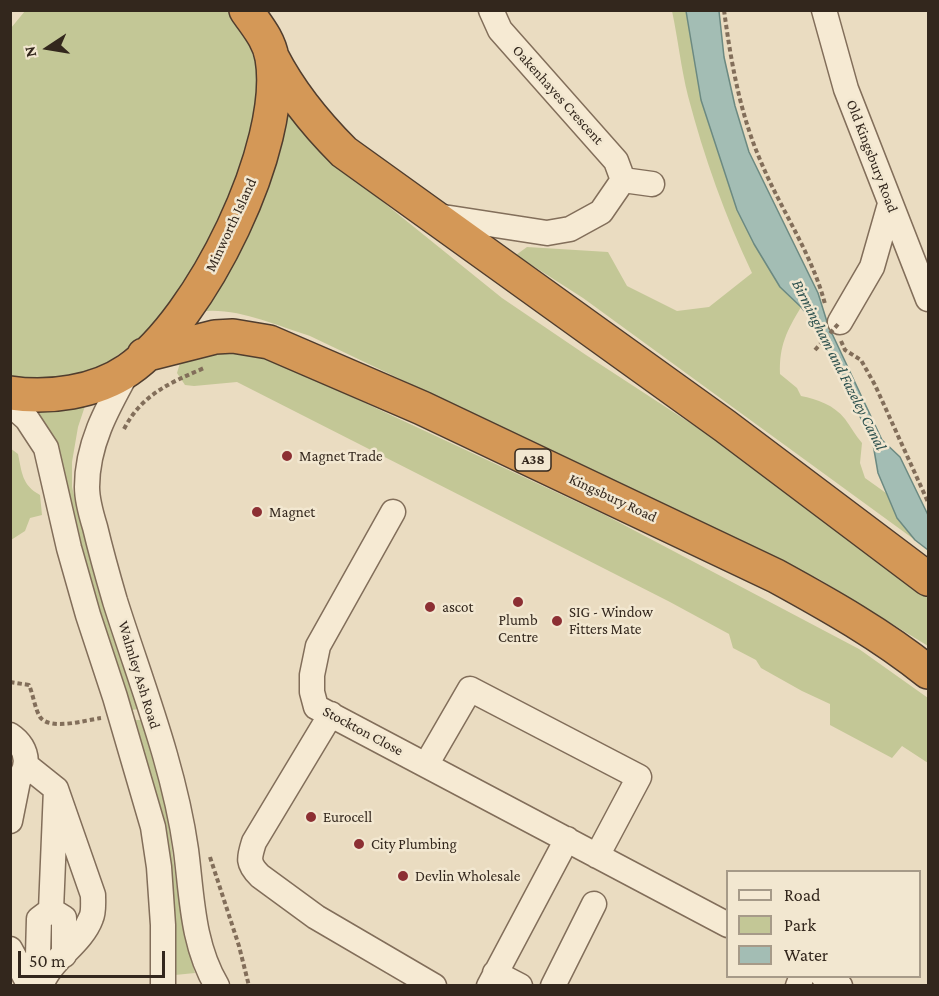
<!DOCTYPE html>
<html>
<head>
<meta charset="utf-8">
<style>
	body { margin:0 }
	#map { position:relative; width:939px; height:996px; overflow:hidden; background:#eadcc1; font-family:"Crimson Pro",serif }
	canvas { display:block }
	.frame { position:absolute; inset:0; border:12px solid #33271d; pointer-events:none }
	.legend { position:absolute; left:726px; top:870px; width:195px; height:108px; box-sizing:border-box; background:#f2e7d0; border:2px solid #a69a88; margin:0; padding:8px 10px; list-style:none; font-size:18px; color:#33271d }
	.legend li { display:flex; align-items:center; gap:12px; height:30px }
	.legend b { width:30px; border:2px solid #a69a88 }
	.north { position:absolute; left:18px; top:18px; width:60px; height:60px; -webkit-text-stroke:4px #f2e7d0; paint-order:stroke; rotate:258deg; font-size:16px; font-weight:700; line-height:24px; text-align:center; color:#33271d }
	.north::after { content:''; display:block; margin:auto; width:21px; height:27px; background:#33271d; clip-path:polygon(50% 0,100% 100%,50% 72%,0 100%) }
	.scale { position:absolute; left:18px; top:951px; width:147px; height:27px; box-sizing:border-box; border:3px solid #33271d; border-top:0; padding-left:8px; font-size:18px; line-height:21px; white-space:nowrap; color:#33271d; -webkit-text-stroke:4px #f2e7d0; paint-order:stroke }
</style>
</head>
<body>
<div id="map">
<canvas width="939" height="996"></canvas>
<div class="frame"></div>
<ul class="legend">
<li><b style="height:8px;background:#f6ead3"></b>Road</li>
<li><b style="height:16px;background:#c3c796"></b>Park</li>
<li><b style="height:16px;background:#a3bdb4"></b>Water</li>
</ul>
<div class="north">N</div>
<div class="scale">50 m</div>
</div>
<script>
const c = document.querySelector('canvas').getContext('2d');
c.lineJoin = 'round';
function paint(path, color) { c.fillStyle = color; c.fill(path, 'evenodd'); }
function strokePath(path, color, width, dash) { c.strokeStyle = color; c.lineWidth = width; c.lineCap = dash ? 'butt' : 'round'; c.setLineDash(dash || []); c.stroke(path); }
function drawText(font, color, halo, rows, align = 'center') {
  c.font = font + ' "Crimson Pro",serif'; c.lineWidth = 5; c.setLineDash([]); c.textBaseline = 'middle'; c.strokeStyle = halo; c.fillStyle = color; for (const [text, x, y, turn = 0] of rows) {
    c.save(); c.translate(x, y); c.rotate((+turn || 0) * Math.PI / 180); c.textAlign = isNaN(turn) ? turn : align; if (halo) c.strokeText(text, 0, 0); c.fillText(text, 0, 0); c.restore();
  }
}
const green = new Path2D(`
	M 25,11 L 231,11 L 245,35 L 255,61 L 260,93 L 259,118 L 225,213 L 190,279 L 141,338 L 96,371 L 35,383 L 11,378 L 11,28 Z
	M 672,11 L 686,11 L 701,100 L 737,210 L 754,244 L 780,287 L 801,307 C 787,331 779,345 780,374 L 797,388 L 801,396 C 817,399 834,405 845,419 C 851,427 855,435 862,443 L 860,463 L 865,478 L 886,493 L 897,518 L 915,540 L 583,298 L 516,255 L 527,247 L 608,252 L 627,286 L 677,311 L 709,307 L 752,273 C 725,216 704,157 688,96 C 681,68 678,39 672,11 Z
	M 283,102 L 352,177 L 502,298 L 586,355 L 756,466 L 928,597 L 928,646 L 819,579 L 310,336 C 274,325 235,306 197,312 Z
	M 219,351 L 260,354 L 605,515 L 859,649 L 928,698 L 928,763 L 902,746 L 892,758 L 830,725 L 830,704 L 802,691 L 761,668 L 756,660 L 733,648 L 729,634 L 670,602 L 237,382 L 194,386 L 185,385 L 177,373 L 180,363 L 194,356 Z
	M 87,400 L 78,427 L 72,462 L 72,487 L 97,587 L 139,709 L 131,710 L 105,636 L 78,544 L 59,447 L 49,430 L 32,407 Z
	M 10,448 L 18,454 C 22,473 22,485 40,495 L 42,515 L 30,518 L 25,531 L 11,540 Z
	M 134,720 L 141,720 L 166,805 L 180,910 L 185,938 L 195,973 L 175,975 L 173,909 L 163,820 Z`);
const water = new Path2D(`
	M 686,11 L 719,11 L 724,57 L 735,106 L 749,152 L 818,293 L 828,325 L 882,440 L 900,457 L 928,515 L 928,550 L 915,540 L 897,518 L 878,473 L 873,444 L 818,328 L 801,307 L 780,287 L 754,244 L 737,210 L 701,100 Z`);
const path = new Path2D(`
	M 724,10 C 731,62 740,114 761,162 C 781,210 812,254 825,304
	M 841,341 L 845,350 L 861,360 L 875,385 L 928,502
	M 124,429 C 142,394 170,383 204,368
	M 10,682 L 29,685 C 33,694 35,709 40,717 C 50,731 86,720 101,718
	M 210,857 L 239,946 L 249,986`);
const minor = new Path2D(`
	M 824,10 L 846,89 L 928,299
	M 623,180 L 652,184
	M 437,216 L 547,233 L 570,229 L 601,212 L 623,180 L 616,161 L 500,30 L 491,10
	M 840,322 L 872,267 L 890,204
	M 129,369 C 108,407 87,443 87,487 C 87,500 91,514 95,527 C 101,552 108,577 115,601 C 141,683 174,765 186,850 C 192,896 192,944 217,986
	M 10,404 L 27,419 L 46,448 L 69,548 L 88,615 L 115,697 L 153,827 L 159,867 L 163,925 L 163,986
	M 393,512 L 318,646 L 312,675 L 312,692 L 316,707 L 728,925
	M 331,714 L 254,842 C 249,858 247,863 260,876 L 316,917 L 434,986
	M 10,735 C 30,748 32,773 10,786
	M 26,765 L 56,789 L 51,910 L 64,918 L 64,955
	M 426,765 L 470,689 L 639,777 L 597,856
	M 10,821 L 18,781
	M 10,949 L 30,986
	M 495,973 L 520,986
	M 45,974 L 38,955 L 39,919 L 51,910
	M 823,976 L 840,986
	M 41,986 C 50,959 81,945 91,918 C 94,912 93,902 93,895 L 56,789
	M 489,986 L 567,839
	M 553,986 L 594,904
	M 798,986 L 802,976`);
const highway = new Path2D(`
	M 272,57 C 291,94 315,123 344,152 L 725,426 L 928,579
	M 144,355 L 215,337 L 233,336 L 269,342 L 422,408 L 776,576 C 829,605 882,635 928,672
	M 10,393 C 49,399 96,392 128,370 C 201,320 287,145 272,58 C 269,39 256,25 246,10`);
const pathBridge = new Path2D(`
	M 815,350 L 840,322`);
const markers = [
	[287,456,6,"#8c2f33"],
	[257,512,6,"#8c2f33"],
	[518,602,6,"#8c2f33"],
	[430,607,6,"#8c2f33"],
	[557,621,6,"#8c2f33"],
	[311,817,6,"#8c2f33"],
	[359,844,6,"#8c2f33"],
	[403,876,6,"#8c2f33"]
];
const shields = [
	[533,460,36]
];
const shieldNames = [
	["A38",533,460]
];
const streetNames = [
	["Oakenhayes Crescent",558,95,48],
	["Old Kingsbury Road",872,156,69],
	["Minworth Island",231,225,-65],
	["Kingsbury Road",613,498,25],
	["Walmley Ash Road",139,675,73],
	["Stockton Close",363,731,28]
];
const poiNames = [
	["Magnet Trade",299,456],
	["Magnet",269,512],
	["ascot",442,607],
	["SIG - Window",569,612],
	["Fitters Mate",569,629],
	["Plumb",518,620,"center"],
	["Centre",518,637,"center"],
	["Eurocell",323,817],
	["City Plumbing",371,844],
	["Devlin Wholesale",415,876]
];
const waterNames = [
	["Birmingham and Fazeley Canal",839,365,63]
];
paint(green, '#c3c796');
paint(water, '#a3bdb4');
strokePath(water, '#6b8981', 1.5);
strokePath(minor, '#826e5a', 27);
strokePath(highway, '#503d2e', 36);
strokePath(path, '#826e5a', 4, [4.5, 3]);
strokePath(minor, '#f6ead3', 24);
strokePath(highway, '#d49857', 33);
strokePath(pathBridge, '#826e5a', 4, [4.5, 3]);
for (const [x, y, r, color] of markers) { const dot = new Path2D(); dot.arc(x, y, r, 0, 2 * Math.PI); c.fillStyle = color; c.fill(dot); strokePath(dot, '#f2e7d0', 2); }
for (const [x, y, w] of shields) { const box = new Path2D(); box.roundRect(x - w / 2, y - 11, w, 22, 4.5); c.fillStyle = '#f2e7d0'; c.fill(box); strokePath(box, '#33271d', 1.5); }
drawText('bold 14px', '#33271d', null, shieldNames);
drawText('15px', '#33271d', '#f2e7d0', streetNames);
drawText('15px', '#33271d', '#f2e7d0', poiNames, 'left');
drawText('italic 16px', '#2d514e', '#f2e7d0', waterNames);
</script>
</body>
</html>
